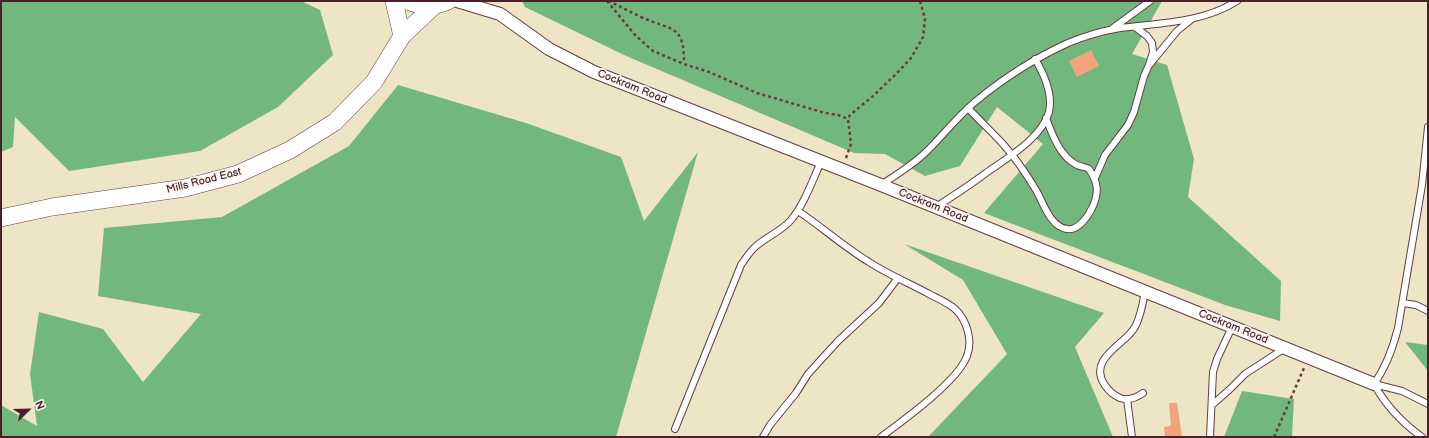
<!DOCTYPE html>
<html>
<head>
<meta charset="utf-8">
<style>
	body { margin:0 }
	#map { position:relative; width:1429px; height:438px; overflow:hidden; background:#eee4c6; font-family:"Balsamiq Sans",sans-serif }
	canvas { display:block }
	.frame { position:absolute; inset:0; border:2px solid #4a1f2b; pointer-events:none }
	.north { position:absolute; left:8px; top:390px; width:40px; height:40px; -webkit-text-stroke:3px #fbf7ec; paint-order:stroke; rotate:67deg; font-size:11px; font-weight:700; line-height:16px; text-align:center; color:#4a1f2b }
	.north::after { content:''; display:block; margin:auto; width:14px; height:18px; background:#4a1f2b; clip-path:polygon(50% 0,100% 100%,50% 72%,0 100%) }
</style>
</head>
<body>
<div id="map">
<canvas width="1429" height="438"></canvas>
<div class="frame"></div>
<div class="north">N</div>
</div>
<script>
const c = document.querySelector('canvas').getContext('2d');
c.lineJoin = 'round';
function paint(path, color) { c.fillStyle = color; c.fill(path, 'evenodd'); }
function strokePath(path, color, width, dash) { c.strokeStyle = color; c.lineWidth = width; c.lineCap = dash ? 'butt' : 'round'; c.setLineDash(dash || []); c.stroke(path); }
function drawText(font, color, halo, rows, align = 'center') {
  c.font = font + ' "Balsamiq Sans",sans-serif'; c.lineWidth = 3.5; c.setLineDash([]); c.textBaseline = 'middle'; c.strokeStyle = halo; c.fillStyle = color; for (const [text, x, y, turn = 0] of rows) {
    c.save(); c.translate(x, y); c.rotate((+turn || 0) * Math.PI / 180); c.textAlign = isNaN(turn) ? turn : align; if (halo) c.strokeText(text, 0, 0); c.fillText(text, 0, 0); c.restore();
  }
}
const forest = new Path2D(`
	M 1,1 L 301,1 L 320,10 L 333,55 L 278,107 L 200,151 L 69,171 L 15,117 L 13,147 L 1,152 Z
	M 522,1 L 1162,1 L 1132,54 L 1167,65 L 1194,159 L 1188,197 L 1281,281 L 1280,321 L 1225,305 L 984,213 L 1043,144 L 997,107 L 960,166 L 925,176 L 885,154 L 854,153 L 624,55 L 525,7 Z
	M 398,85 L 526,123 L 621,157 L 644,221 L 698,152 L 616,437 L 1,437 L 1,405 L 37,426 L 30,374 L 39,312 L 103,329 L 143,382 L 201,314 L 98,296 L 104,228 L 222,217 L 349,146 Z
	M 904,244 L 1104,313 L 1075,347 L 1113,437 L 928,437 L 1007,354 L 963,280 Z
	M 1405,342 L 1428,345 L 1428,371 Z
	M 1242,391 L 1294,399 L 1292,437 L 1224,437 Z`);
const building = new Path2D(`
	M 1091,50 L 1099,66 L 1077,77 L 1069,61 Z
	M 1169,403 L 1177,403 L 1182,437 L 1165,437 L 1164,427 L 1171,426 Z`);
const path = new Path2D(`
	M 607,1 L 635,35 L 653,51 L 684,64 L 709,72 L 757,93 L 825,113 L 838,115 L 848,119
	M 608,1 C 620,6 630,12 641,17 C 671,31 684,23 684,63
	M 846,158 L 851,144 L 848,119 L 850,115 L 872,97 L 898,72 L 911,58 L 923,37 L 925,19 L 920,1
	M 1274,437 L 1304,368`);
const lane = new Path2D(`
	M 1113,28 L 1150,1
	M 1150,64 L 1177,31 L 1192,19
	M 968,108 C 979,120 991,131 1002,143 C 1014,156 1027,175 1036,190 C 1043,202 1050,227 1067,229 C 1079,231 1089,215 1093,206 C 1099,192 1098,182 1089,169 C 1086,167 1081,167 1077,165 C 1060,157 1052,134 1046,118
	M 1095,178 L 1105,155 L 1128,125 L 1134,112 L 1144,76 L 1149,65 L 1153,52 L 1152,43 L 1147,36 L 1135,27
	M 881,185 C 897,174 915,164 929,149 C 945,133 958,116 976,101 C 1004,78 1035,58 1068,43 C 1085,36 1102,31 1120,28 C 1159,23 1203,23 1237,1
	M 936,207 C 953,196 970,185 986,173 C 1007,158 1042,138 1049,112 C 1053,94 1044,74 1035,59
	M 798,211 C 822,227 844,247 869,262 C 889,275 911,284 931,295 C 939,299 948,303 955,309 C 967,320 973,341 967,356 C 958,381 904,420 881,437
	M 1403,303 L 1416,305 L 1428,311
	M 1374,384 C 1386,367 1393,348 1398,328 L 1422,185 L 1428,127
	M 1374,384 C 1386,406 1401,422 1422,437
	M 1374,384 L 1402,391 L 1428,404
	M 1143,393 C 1136,398 1128,401 1120,398 C 1113,395 1108,390 1104,384 C 1088,358 1125,345 1135,327 C 1141,316 1143,303 1145,291
	M 1127,399 L 1132,437
	M 1212,405 L 1229,390 L 1245,374 L 1285,348
	M 675,429 L 741,265 C 745,259 749,253 754,248 C 765,237 781,232 791,220 C 805,203 812,181 821,162
	M 763,437 L 770,425 L 796,393 L 808,374 L 838,341 L 879,303 L 898,278
	M 1210,437 L 1213,372 L 1217,359 L 1232,327`);
const street = new Path2D(`
	M 457,1 L 500,14 L 549,49 L 594,72 L 881,185 L 1374,384`);
const secondary = new Path2D(`
	M 394,1 L 402,36
	M 407,1 C 421,6 434,8 448,1
	M 1,218 L 52,207 L 185,188 L 238,174 L 290,150 L 335,122 L 374,82 L 402,36 L 435,5`);
const streetNames = [
	["Cockram Road",632,87,22],
	["Mills Road East",204,181,-14],
	["Cockram Road",933,206,22],
	["Cockram Road",1233,327,22]
];
paint(forest, '#72b87e');
paint(building, '#f1a37c');
strokePath(lane, '#633d42', 8);
strokePath(street, '#633d42', 14);
strokePath(secondary, '#633d42', 18);
strokePath(path, '#633d42', 2.5, [3, 3]);
strokePath(lane, '#fff', 6);
strokePath(street, '#fff', 12);
strokePath(secondary, '#fff', 17);
drawText('11px', '#4a1f2b', '#fbf7ec', streetNames);
</script>
</body>
</html>
